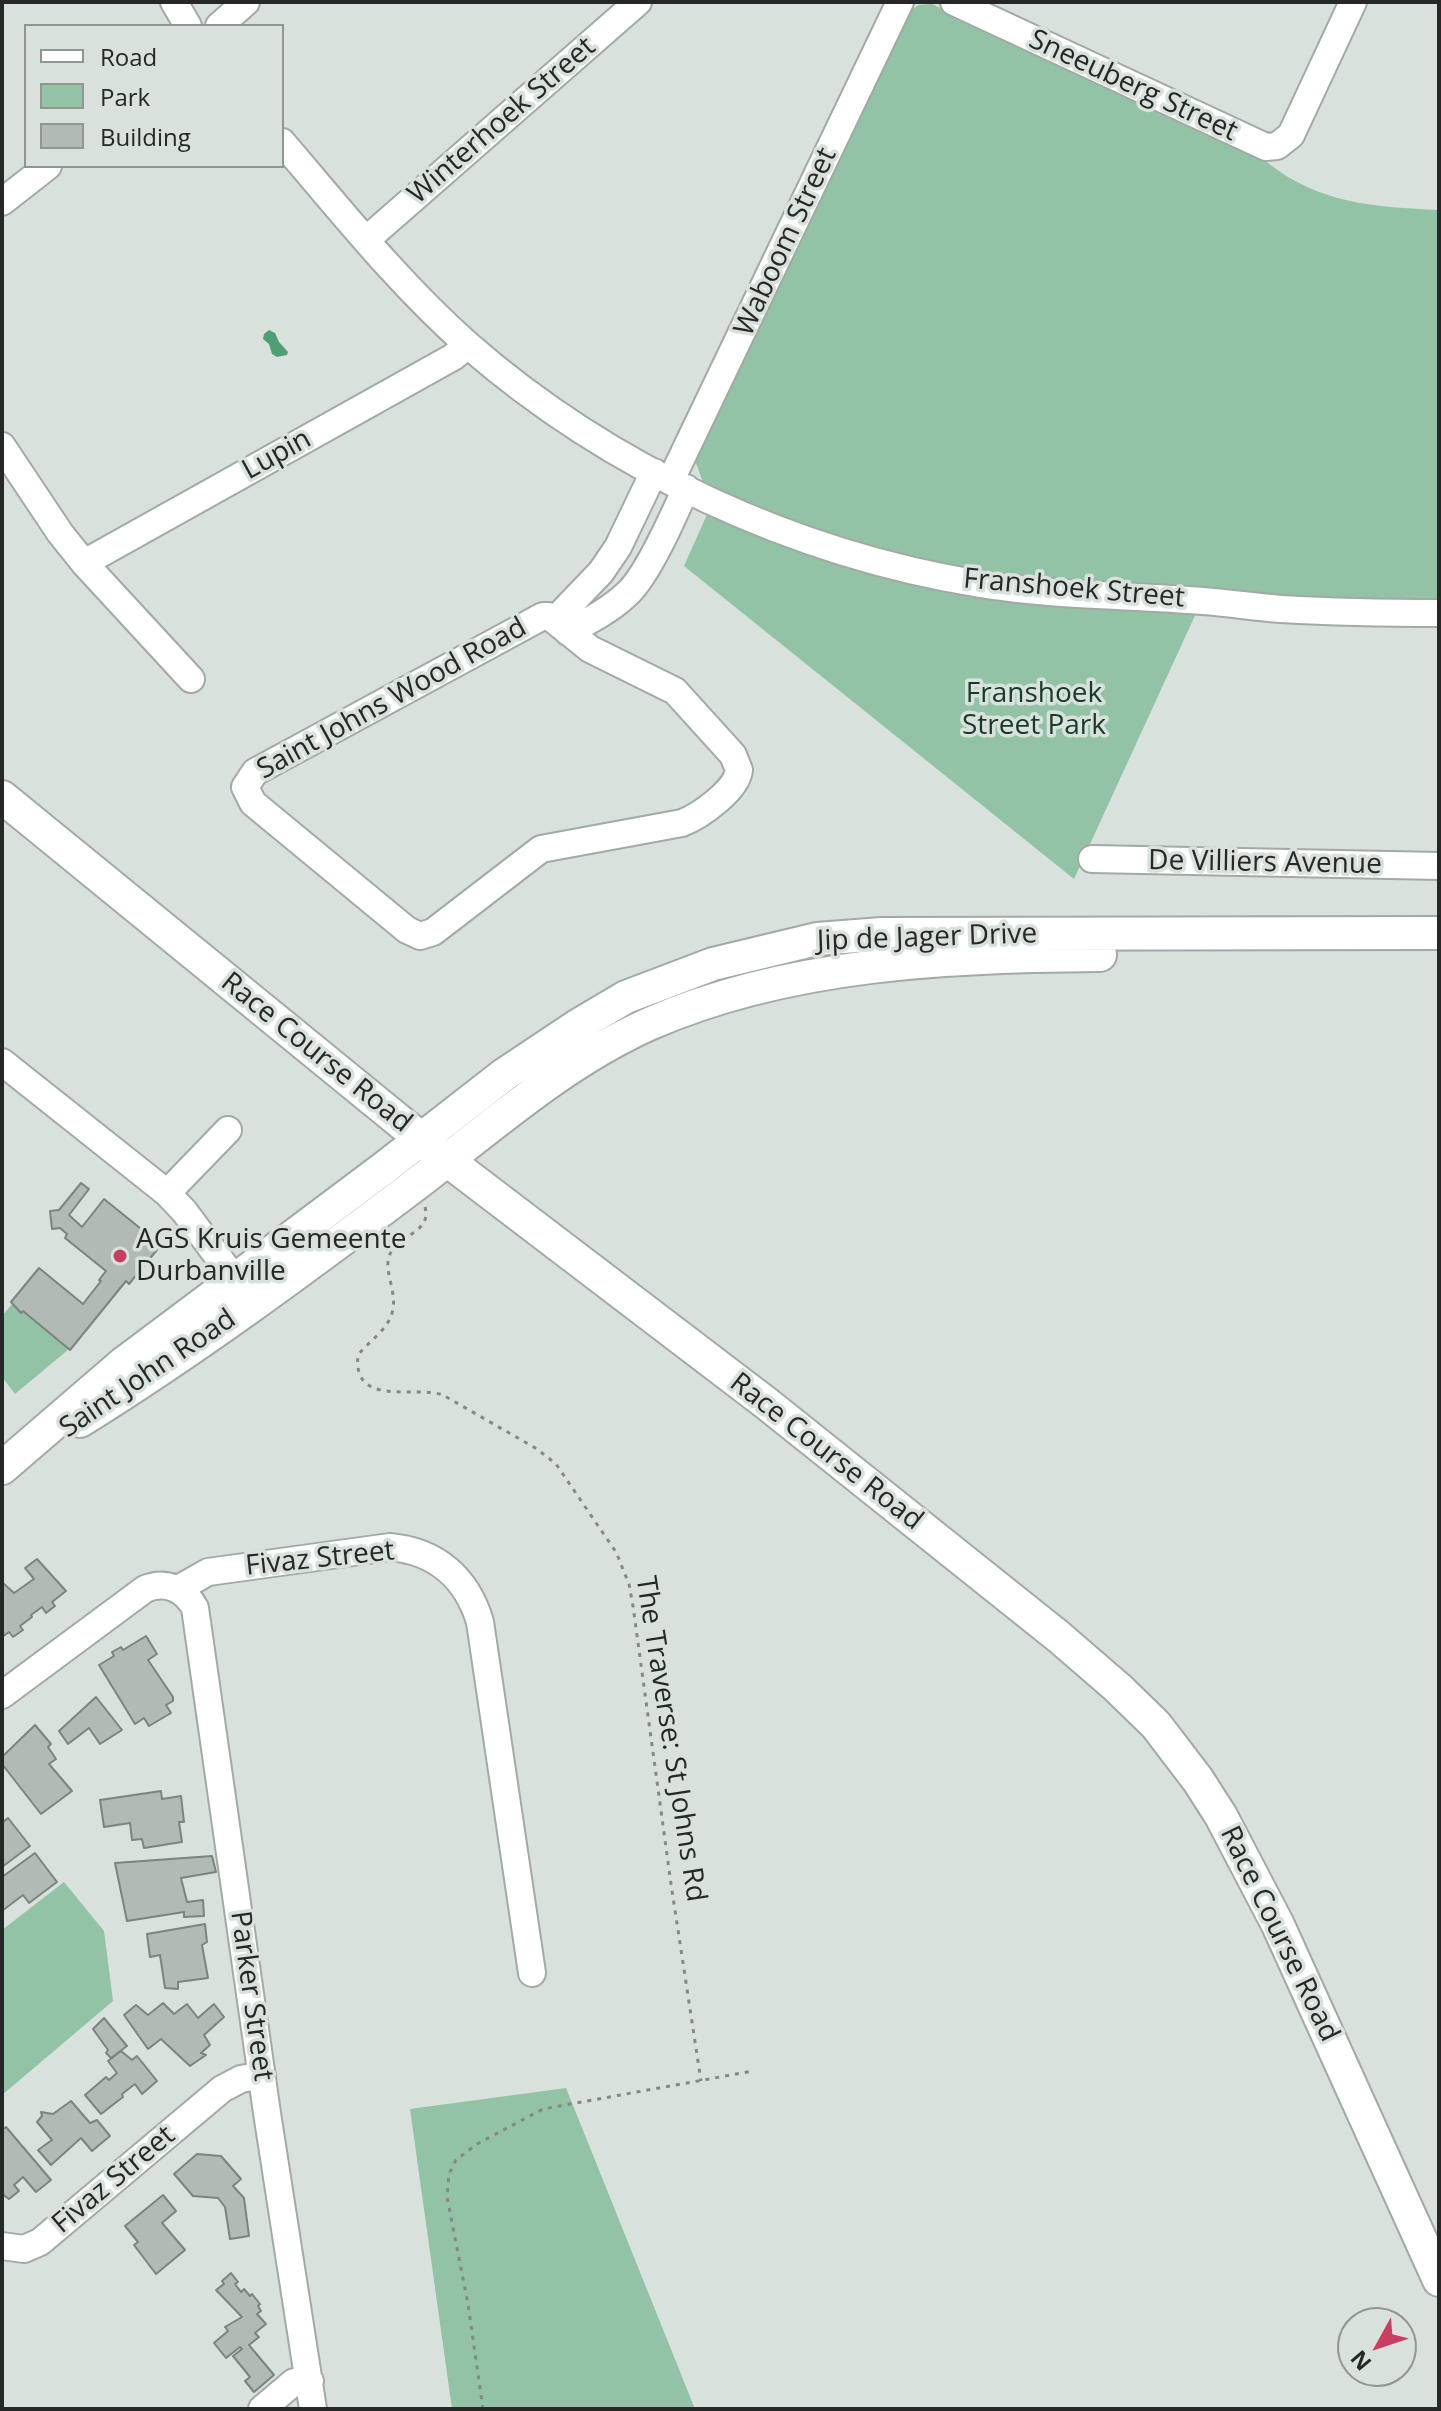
<!DOCTYPE html>
<html>
<head>
<meta charset="utf-8">
<style>
	body { margin:0 }
	#map { position:relative; width:1441px; height:2411px; overflow:hidden; background:#d8e1dc; font-family:"Open Sans",sans-serif }
	canvas { display:block }
	.frame { position:absolute; inset:0; border:4px solid #252826; pointer-events:none }
	.legend { position:absolute; left:24px; top:24px; width:260px; height:144px; box-sizing:border-box; background:#d8e1dc; border:2px solid #909793; margin:0; padding:10px 14px; list-style:none; font-size:24px; color:#252826 }
	.legend li { display:flex; align-items:center; gap:16px; height:40px }
	.legend b { width:40px; border:2px solid #909793 }
	.north { position:absolute; left:1337px; top:2307px; width:80px; height:80px; box-sizing:border-box; background:#d8e1dc; border:2px solid #909793; border-radius:50%; rotate:230deg; font-size:22px; font-weight:700; line-height:32px; text-align:center; color:#252826 }
	.north::after { content:''; display:block; margin:auto; width:28px; height:36px; background:#cc3d64; clip-path:polygon(50% 0,100% 100%,50% 72%,0 100%) }
</style>
</head>
<body>
<div id="map">
<canvas width="1441" height="2411"></canvas>
<div class="frame"></div>
<ul class="legend">
<li><b style="height:10px;background:#fff"></b>Road</li>
<li><b style="height:22px;background:#92c3a6"></b>Park</li>
<li><b style="height:22px;background:#b1bab4"></b>Building</li>
</ul>
<div class="north">N</div>
</div>
<script>
const c = document.querySelector('canvas').getContext('2d');
c.lineJoin = 'round';
function paint(path, color) { c.fillStyle = color; c.fill(path, 'evenodd'); }
function strokePath(path, color, width, dash) { c.strokeStyle = color; c.lineWidth = width; c.lineCap = dash ? 'butt' : 'round'; c.setLineDash(dash || []); c.stroke(path); }
function drawText(font, color, halo, rows, align = 'center') {
  c.font = font + ' "Open Sans",sans-serif'; c.lineWidth = 7; c.setLineDash([]); c.textBaseline = 'middle'; c.strokeStyle = halo; c.fillStyle = color; for (const [text, x, y, turn = 0] of rows) {
    c.save(); c.translate(x, y); c.rotate((+turn || 0) * Math.PI / 180); c.textAlign = isNaN(turn) ? turn : align; if (halo) c.strokeText(text, 0, 0); c.fillText(text, 0, 0); c.restore();
  }
}
const green = new Path2D(`
	M 932,4 L 1268,163 C 1320,204 1375,207 1439,210 L 1439,603 L 1301,601 L 1237,591 L 1046,583 L 903,558 L 802,527 L 704,485 L 694,458 L 908,12 L 919,5 Z
	M 709,510 L 816,552 L 1198,609 L 1074,879 L 684,566 Z
	M 13,1303 L 21,1313 L 23,1311 L 69,1349 L 15,1394 L 2,1377 L 2,1316 Z
	M 64,1882 L 104,1931 L 113,2001 L 2,2095 L 2,1930 Z
	M 566,2088 L 695,2409 L 452,2409 L 410,2109 Z`);
const water = new Path2D(`
	M 269,330 L 275,333 L 279,342 L 288,352 L 287,355 L 277,357 L 272,354 L 269,344 L 263,339 L 264,334 Z`);
const building = new Path2D(`
	M 81,1183 L 89,1189 L 69,1215 L 82,1227 L 104,1199 L 161,1245 L 129,1284 L 126,1281 L 70,1350 L 23,1311 L 21,1313 L 11,1302 L 39,1268 L 83,1304 L 101,1281 L 99,1280 L 106,1271 L 65,1238 L 67,1234 L 60,1228 L 52,1229 L 50,1211 L 59,1210 Z
	M 37,1559 L 66,1591 L 52,1602 L 55,1606 L 46,1613 L 42,1607 L 31,1615 L 32,1617 L 20,1626 L 23,1630 L 13,1637 L 9,1632 L 2,1637 L 2,1586 L 4,1584 L 14,1593 L 34,1579 L 25,1568 Z
	M 146,1636 L 157,1654 L 148,1660 L 173,1697 L 173,1701 L 166,1705 L 171,1713 L 149,1726 L 144,1718 L 135,1724 L 99,1665 L 114,1656 L 112,1652 L 121,1647 L 123,1650 Z
	M 96,1697 L 122,1730 L 100,1744 L 89,1728 L 68,1744 L 59,1731 Z
	M 35,1725 L 51,1744 L 48,1747 L 56,1759 L 49,1764 L 72,1791 L 41,1814 L 2,1764 L 2,1757 Z
	M 161,1791 L 162,1799 L 181,1796 L 184,1822 L 179,1822 L 182,1842 L 144,1848 L 142,1839 L 132,1840 L 130,1823 L 104,1827 L 100,1800 Z
	M 8,1818 L 30,1846 L 2,1867 L 2,1823 Z
	M 35,1853 L 57,1882 L 29,1903 L 23,1895 L 2,1911 L 2,1877 Z
	M 212,1856 L 216,1872 L 181,1878 L 187,1902 L 203,1900 L 204,1916 L 184,1917 L 184,1912 L 127,1921 L 115,1863 Z
	M 205,1924 L 207,1942 L 202,1945 L 208,1978 L 178,1982 L 178,1989 L 165,1988 L 160,1955 L 150,1957 L 147,1934 Z
	M 163,2003 L 174,2014 L 187,2004 L 198,2018 L 214,2004 L 224,2017 L 204,2035 L 210,2045 L 201,2053 L 206,2055 L 190,2066 L 161,2039 L 148,2049 L 124,2015 L 136,2005 L 148,2015 Z
	M 104,2018 L 127,2046 L 111,2058 L 106,2053 L 108,2050 L 93,2029 Z
	M 121,2051 L 132,2060 L 137,2056 L 157,2081 L 142,2094 L 135,2084 L 122,2094 L 123,2097 L 101,2114 L 85,2095 L 106,2077 L 109,2080 L 117,2073 L 108,2061 Z
	M 71,2101 L 90,2123 L 97,2120 L 110,2136 L 92,2151 L 81,2138 L 51,2165 L 38,2150 L 52,2140 L 37,2122 L 42,2116 L 41,2112 L 53,2114 Z
	M 6,2127 L 51,2180 L 36,2192 L 23,2177 L 14,2185 L 19,2191 L 9,2199 L 2,2194 L 2,2130 Z
	M 197,2154 L 221,2156 L 241,2179 L 233,2186 L 244,2198 L 249,2236 L 230,2239 L 225,2207 L 218,2198 L 193,2196 L 174,2174 Z
	M 163,2195 L 176,2211 L 162,2223 L 185,2250 L 156,2274 L 134,2245 L 138,2242 L 125,2226 Z
	M 231,2273 L 238,2282 L 235,2284 L 241,2292 L 244,2289 L 250,2296 L 252,2294 L 260,2304 L 258,2306 L 261,2311 L 257,2314 L 266,2324 L 255,2333 L 259,2337 L 249,2345 L 274,2375 L 254,2392 L 245,2381 L 250,2377 L 233,2356 L 242,2349 L 240,2347 L 226,2358 L 214,2343 L 228,2331 L 225,2327 L 242,2317 L 216,2290 L 224,2284 L 222,2281 Z`);
const path = new Path2D(`
	M 425,1207 C 432,1233 399,1234 390,1254 C 382,1272 400,1294 391,1316 C 385,1332 368,1342 358,1355 C 352,1408 415,1385 443,1395 L 537,1449 L 556,1464 L 616,1552 L 629,1584 L 633,1606 L 671,1884 L 701,2081
	M 483,2409 L 468,2304 L 447,2197 L 449,2174 L 456,2160 L 477,2144 L 543,2109 L 753,2071`);
const minor = new Path2D(`
	M 174,2 L 188,26
	M 954,2 L 1266,147 L 1277,146 L 1291,135 L 1353,2
	M 219,26 L 246,2
	M 282,142 C 342,212 399,284 468,345 C 610,469 795,554 980,584 C 1054,596 1128,595 1203,601 C 1229,603 1255,607 1281,609 C 1334,612 1386,613 1439,613
	M 2,202 L 48,166
	M 366,240 L 638,2
	M 2,446 L 60,533 L 84,563 L 191,679
	M 671,480 L 900,2
	M 84,563 L 453,357 L 468,345
	M 543,616 L 549,616 L 590,649 L 675,691 L 733,755 L 739,770 C 737,790 700,816 682,823 L 541,849 L 433,932 L 420,936 L 407,930 L 253,803 L 245,787 L 255,772 Z
	M 555,620 L 601,572 L 618,547 L 654,472
	M 568,632 C 589,621 610,610 627,594 C 648,575 674,515 686,488
	M 1092,859 L 1439,866
	M 2,1062 L 167,1193 L 184,1211 L 236,1281
	M 167,1193 L 228,1130
	M 178,1589 L 208,1572 L 390,1547 C 436,1551 467,1578 480,1622 L 532,1973
	M 2,1695 L 145,1589 C 166,1580 185,1589 195,1608 L 267,2113 L 313,2409
	M 2,2246 L 24,2249 L 40,2242 L 222,2089 L 241,2079 L 262,2075
	M 262,2409 L 294,2382 L 310,2381`);
const major = new Path2D(`
	M 2,797 L 447,1160 L 766,1403 L 1059,1637 L 1118,1688 L 1156,1725 L 1198,1780 L 1221,1816 L 1278,1925 L 1439,2280
	M 80,1421 C 194,1350 304,1269 411,1188 C 488,1130 560,1064 649,1024 C 788,963 950,956 1100,955
	M 2,1468 L 124,1363 L 384,1168 L 505,1074 L 577,1026 L 626,997 L 713,964 L 817,939 L 882,934 L 1439,933`);
const markers = [
	[120,1256,8,"#cc3d64"]
];
const streetNames = [
	["Sneeuberg Street",1133,86,25],
	["Winterhoek Street",502,121,-41],
	["Waboom Street",786,242,-65],
	["Lupin",277,455,-29],
	["Franshoek Street",1074,589,5],
	["Saint Johns Wood Road",392,699,-29],
	["De Villiers Avenue",1265,863,1],
	["Jip de Jager Drive",927,938,-2],
	["Race Course Road",316,1053,39],
	["Saint John Road",148,1374,-34],
	["Race Course Road",826,1452,38],
	["Fivaz Street",320,1559,-6],
	["The Traverse: St Johns Rd",670,1739,81],
	["Race Course Road",1279,1934,64],
	["Parker Street",251,1996,82],
	["Fivaz Street",114,2180,-40]
];
const parkNames = [
	["Franshoek",1034,694],
	["Street Park",1034,726]
];
const poiNames = [
	["AGS Kruis Gemeente",136,1240],
	["Durbanville",136,1272]
];
paint(green, '#92c3a6');
paint(water, '#4f9f75');
paint(building, '#b1bab4');
strokePath(building, '#7c847f', 2);
strokePath(minor, '#a2aaa5', 30);
strokePath(major, '#a2aaa5', 36);
strokePath(path, '#838986', 3, [4, 6]);
strokePath(minor, '#fff', 26);
strokePath(major, '#fff', 32);
for (const [x, y, r, color] of markers) { const dot = new Path2D(); dot.arc(x, y, r, 0, 2 * Math.PI); c.fillStyle = color; c.fill(dot); strokePath(dot, '#d8e1dc', 3); }
drawText('28px', '#252826', '#d8e1dc', streetNames);
drawText('28px', '#183b29', '#d8e1dc', parkNames);
drawText('28px', '#252826', '#d8e1dc', poiNames, 'left');
</script>
</body>
</html>
